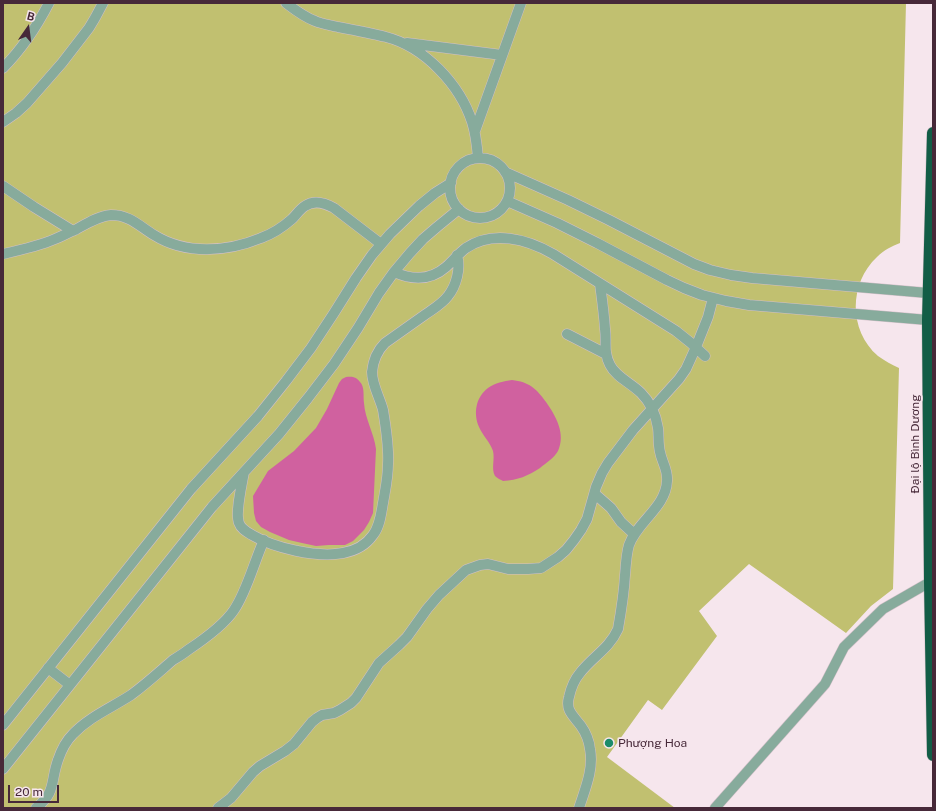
<!DOCTYPE html>
<html>
<head>
<meta charset="utf-8">
<style>
	body { margin:0 }
	#map { position:relative; width:936px; height:811px; overflow:hidden; background:#f6e6ed; font-family:"Public Sans",sans-serif }
	canvas { display:block }
	.frame { position:absolute; inset:0; border:4px solid #472939; pointer-events:none }
	.north { position:absolute; left:8px; top:8px; width:40px; height:40px; -webkit-text-stroke:3px #f6e6ed; paint-order:stroke; rotate:14deg; font-size:11px; font-weight:700; line-height:16px; text-align:center; color:#472939 }
	.north::after { content:''; display:block; margin:auto; width:14px; height:18px; background:#472939; clip-path:polygon(50% 0,100% 100%,50% 72%,0 100%) }
	.scale { position:absolute; left:8px; top:785px; width:51px; height:18px; box-sizing:border-box; border:2px solid #472939; border-top:0; padding-left:5px; font-size:12px; line-height:14px; white-space:nowrap; color:#472939; -webkit-text-stroke:3px #f6e6ed; paint-order:stroke }
</style>
</head>
<body>
<div id="map">
<canvas width="936" height="811"></canvas>
<div class="frame"></div>
<div class="north">B</div>
<div class="scale">20 m</div>
</div>
<script>
const c = document.querySelector('canvas').getContext('2d');
c.lineJoin = 'round';
function paint(path, color) { c.fillStyle = color; c.fill(path, 'evenodd'); }
function strokePath(path, color, width, dash) { c.strokeStyle = color; c.lineWidth = width; c.lineCap = dash ? 'butt' : 'round'; c.setLineDash(dash || []); c.stroke(path); }
function drawText(font, color, halo, rows, align = 'center') {
  c.font = font + ' "Public Sans",sans-serif'; c.lineWidth = 3.5; c.setLineDash([]); c.textBaseline = 'middle'; c.strokeStyle = halo; c.fillStyle = color; for (const [text, x, y, turn = 0] of rows) {
    c.save(); c.translate(x, y); c.rotate((+turn || 0) * Math.PI / 180); c.textAlign = isNaN(turn) ? turn : align; if (halo) c.strokeText(text, 0, 0); c.fillText(text, 0, 0); c.restore();
  }
}
const green = new Path2D(`
	M 3,3 L 906,3 L 900,243 C 892,246 884,250 877,257 C 849,283 848,330 878,356 C 885,361 892,365 899,368 L 893,589 L 871,606 L 846,633 L 749,564 L 699,611 L 717,636 L 662,710 L 648,700 L 607,757 L 675,808 L 3,808 Z`);
const water = new Path2D(`
	M 346,377 C 352,376 357,377 360,382 C 365,387 363,396 364,403 C 365,419 374,433 376,449 L 373,513 L 369,522 L 364,530 L 353,541 L 345,545 L 329,545 L 316,546 L 302,543 L 289,540 L 270,532 L 261,527 L 256,521 L 254,513 L 253,496 L 268,471 L 294,451 L 316,428 L 327,409 L 339,383 L 342,379 Z
	M 512,380 C 529,382 536,388 546,402 C 556,416 566,434 558,451 C 554,458 546,463 540,468 C 528,476 518,480 503,481 C 501,480 497,478 495,476 C 491,469 495,459 493,451 C 490,442 483,436 479,427 C 473,413 476,397 488,388 C 495,383 504,381 512,380 Z`);
const lane = new Path2D(`
	M 286,3 C 295,10 304,17 315,21 C 322,24 330,25 338,27 C 354,30 370,33 386,37 C 425,47 460,85 472,122 C 476,134 477,146 478,158
	M 407,43 L 502,55
	M 3,68 C 22,49 37,26 49,3
	M 3,122 L 16,113 L 27,103 L 62,63 L 89,28 L 95,18 L 103,3
	M 475,131 L 521,3
	M450 188a30 30 0 1 1 60 0a30 30 0 1 1-60 0Z
	M 505,172 L 568,200 L 609,220 L 694,264 L 710,270 L 731,275 L 752,278 L 928,293
	M 3,186 L 34,207 L 73,231
	M 507,201 L 557,223 L 597,243 L 667,280 L 684,288 L 702,295 L 726,301 L 749,305 L 928,320
	M 3,254 C 21,250 39,246 55,239 C 62,236 68,233 75,230 C 86,224 98,216 111,215 C 130,215 139,226 154,235 C 186,255 227,252 261,238 C 272,234 283,227 292,219 C 296,215 300,209 305,206 C 314,200 325,203 334,208 L 381,244
	M 394,272 C 412,280 430,281 446,267 C 453,261 458,254 466,248 C 493,230 527,239 553,254 L 676,331 L 691,343 L 705,356
	M 567,334 L 606,354
	M 244,472 C 242,484 235,513 239,523 C 241,529 247,532 252,535 C 274,548 317,558 343,553 C 354,551 366,545 373,535 C 380,526 381,514 383,503 C 385,491 388,478 388,464 C 389,447 386,428 383,410 C 380,398 372,385 372,372 C 373,361 377,351 385,343 C 399,333 412,324 426,314 C 433,309 442,304 448,296 C 456,286 461,269 457,255
	M 595,494 L 611,508 L 621,522 L 634,534
	M 48,668 L 70,685
	M 3,725 L 191,489 L 258,416 L 286,381 L 311,348 L 334,313 L 356,278 L 372,255 L 390,234 L 419,206 L 435,193 L 451,183
	M 3,769 L 212,507 L 279,434 L 308,398 L 334,364 L 358,328 L 379,293 L 394,272 L 410,253 L 423,239 L 437,227 L 459,209
	M 36,808 C 57,791 50,782 58,760 C 61,751 66,741 73,734 C 89,717 111,708 131,695 C 146,684 159,672 173,660 C 178,657 183,654 188,650 C 203,640 224,625 234,610 C 247,591 254,562 264,540
	M 218,808 L 231,798 L 253,772 L 260,766 L 285,751 L 294,744 L 312,722 L 317,718 L 322,715 L 334,713 L 340,710 L 351,703 L 356,698 L 379,663 L 399,645 L 407,637 L 427,609 L 439,595 L 466,570 L 480,565 L 488,564 L 508,569 L 528,569 L 541,568 L 558,557 L 566,550 L 574,540 L 581,530 L 587,519 L 596,487 L 602,473 L 608,463 L 633,430 L 679,379 L 686,369 L 696,347 L 708,317 L 713,298
	M 579,808 C 585,789 594,769 590,749 C 589,741 586,733 581,726 C 574,716 565,711 569,697 C 571,688 574,680 580,673 C 592,657 609,649 618,629 C 621,612 624,593 625,575 C 626,565 626,555 629,545 C 637,522 666,507 667,481 C 668,469 662,463 660,452 C 658,444 659,436 658,428 C 656,415 650,402 641,393 C 631,383 616,377 610,365 C 603,351 607,343 605,329 C 604,314 602,299 600,284`);
const street = new Path2D(`
	M 715,808 L 825,684 L 844,647 L 883,609 L 930,582`);
const highway = new Path2D(`
	M 933,133 L 928,320 L 930,582 L 933,755`);
const markers = [
	[609,743,5,"#1c8b6a"]
];
const streetNames = [
	["Đại lộ Bình Dương",915,444,-90]
];
const poiNames = [
	["Phượng Hoa",618,743]
];
paint(green, '#c1c070');
paint(water, '#d0619f');
strokePath(lane, '#d3c0c9', 11);
strokePath(street, '#d3c0c9', 11);
strokePath(highway, '#d3c0c9', 13);
strokePath(lane, '#87ab9c', 10);
strokePath(street, '#87ab9c', 10);
strokePath(highway, '#125d46', 12);
for (const [x, y, r, color] of markers) { const dot = new Path2D(); dot.arc(x, y, r, 0, 2 * Math.PI); c.fillStyle = color; c.fill(dot); strokePath(dot, '#f6e6ed', 1.5); }
drawText('12px', '#472939', '#f6e6ed', streetNames);
drawText('12px', '#472939', '#f6e6ed', poiNames, 'left');
</script>
</body>
</html>
